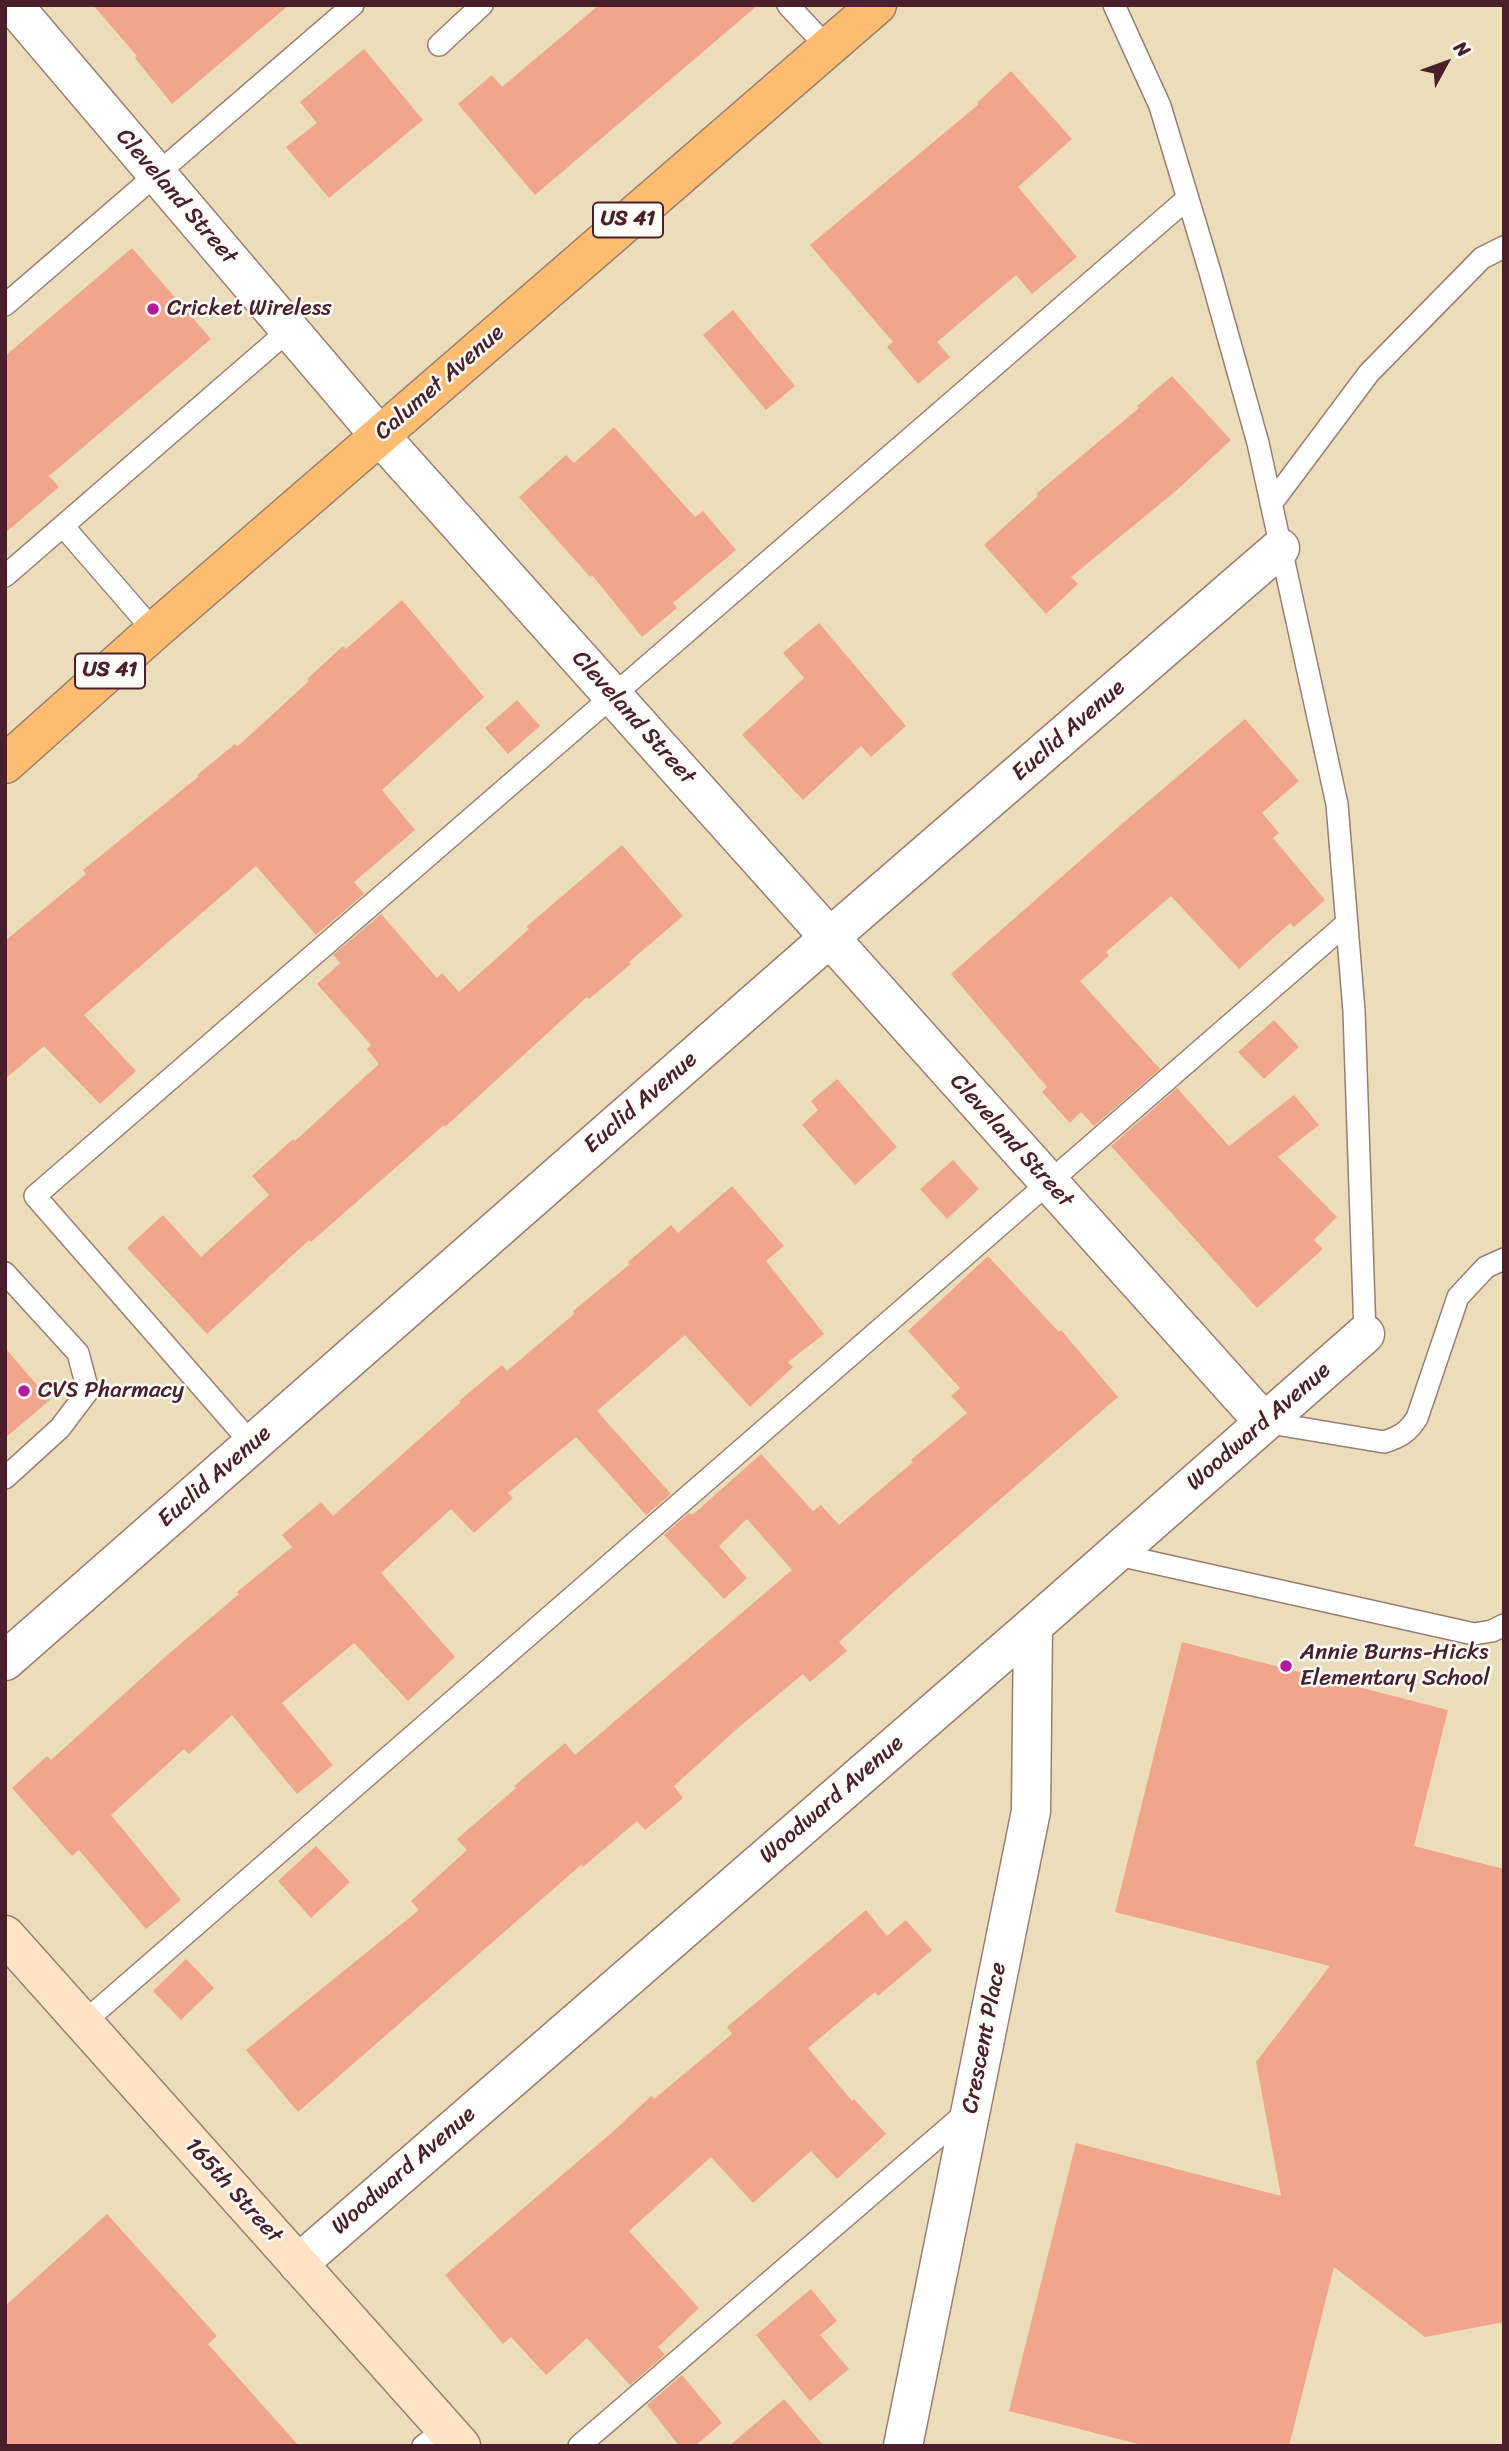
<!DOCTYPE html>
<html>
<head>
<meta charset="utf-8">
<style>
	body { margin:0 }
	#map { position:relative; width:1509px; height:2451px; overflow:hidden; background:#ebddb9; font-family:Sriracha,sans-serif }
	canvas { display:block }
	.frame { position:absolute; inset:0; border:7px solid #4a1f2b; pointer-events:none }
	.north { position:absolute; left:1411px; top:28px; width:70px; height:70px; -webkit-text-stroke:5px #fdfcf7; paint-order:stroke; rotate:49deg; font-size:19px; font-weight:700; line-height:28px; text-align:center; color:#4a1f2b }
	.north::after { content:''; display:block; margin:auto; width:24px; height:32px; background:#4a1f2b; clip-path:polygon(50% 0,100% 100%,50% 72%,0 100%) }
</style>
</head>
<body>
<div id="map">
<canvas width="1509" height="2451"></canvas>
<div class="frame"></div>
<div class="north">N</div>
</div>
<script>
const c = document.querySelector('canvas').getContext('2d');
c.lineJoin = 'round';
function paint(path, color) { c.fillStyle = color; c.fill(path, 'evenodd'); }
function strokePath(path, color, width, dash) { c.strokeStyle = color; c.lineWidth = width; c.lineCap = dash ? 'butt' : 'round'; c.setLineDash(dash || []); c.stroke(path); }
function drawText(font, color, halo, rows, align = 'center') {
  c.font = font + ' Sriracha,sans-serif'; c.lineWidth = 5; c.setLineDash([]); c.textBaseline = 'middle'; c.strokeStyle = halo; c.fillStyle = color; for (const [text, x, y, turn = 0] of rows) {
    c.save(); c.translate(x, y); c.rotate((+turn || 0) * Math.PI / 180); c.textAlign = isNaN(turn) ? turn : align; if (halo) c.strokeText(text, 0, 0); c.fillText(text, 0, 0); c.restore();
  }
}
const building = new Path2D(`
	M 93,5 L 289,5 L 172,104 L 135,58 L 137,56 Z
	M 599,5 L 758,5 L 535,195 L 458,104 L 492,75 L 502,87 Z
	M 364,49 L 423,120 L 329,198 L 286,147 L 317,123 L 300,102 Z
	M 1011,71 L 1072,139 L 1018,187 L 1077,257 L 1032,294 L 1016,275 L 937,342 L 950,357 L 918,384 L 887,347 L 893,342 L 810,245 L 979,104 L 977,103 Z
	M 132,248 L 211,339 L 49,476 L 59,487 L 5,533 L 5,356 Z
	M 733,310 L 795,386 L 766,410 L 703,335 Z
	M 1172,376 L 1231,440 L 1177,490 L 1071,577 L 1078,584 L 1046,614 L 984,545 L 1038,496 L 1036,494 L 1139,408 L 1137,406 Z
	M 614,427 L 695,517 L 703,511 L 736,550 L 673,603 L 677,608 L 642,637 L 592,575 L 590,577 L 519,497 L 566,455 L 574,463 Z
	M 402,600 L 484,697 L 382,790 L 415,830 L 354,882 L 364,894 L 316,935 L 256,866 L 84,1015 L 136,1071 L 100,1104 L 44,1046 L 5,1079 L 5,941 L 86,874 L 83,870 L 198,777 L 197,775 L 235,744 L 237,747 L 309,681 L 307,679 L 343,646 L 346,649 Z
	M 819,623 L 906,726 L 871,757 L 861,746 L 803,800 L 742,735 L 804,678 L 783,653 Z
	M 517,700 L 540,726 L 508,754 L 485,728 Z
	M 1245,719 L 1299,781 L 1262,813 L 1279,833 L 1273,838 L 1325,900 L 1294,927 L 1290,923 L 1239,969 L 1171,896 L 1106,952 L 1109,956 L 1080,981 L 1160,1069 L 1094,1126 L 1081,1112 L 1070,1123 L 1042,1092 L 1047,1087 L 951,974 L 1124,822 Z
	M 622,845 L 683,916 L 629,962 L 631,964 L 589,999 L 587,997 L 445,1127 L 444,1125 L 311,1242 L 309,1240 L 207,1334 L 127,1248 L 163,1215 L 201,1257 L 269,1195 L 252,1176 L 293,1139 L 295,1141 L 379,1064 L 367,1049 L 371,1045 L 317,984 L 340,963 L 333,955 L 381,914 L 437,978 L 442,973 L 459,992 L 529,929 L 526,927 Z
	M 1274,1020 L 1299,1047 L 1264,1079 L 1238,1052 Z
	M 837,1079 L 897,1147 L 855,1185 L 802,1125 L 818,1110 L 811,1101 Z
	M 1177,1088 L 1229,1146 L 1294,1095 L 1319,1125 L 1278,1157 L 1337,1217 L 1314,1240 L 1323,1249 L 1257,1308 L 1111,1146 Z
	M 953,1160 L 979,1189 L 947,1219 L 920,1189 Z
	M 732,1186 L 784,1246 L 766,1261 L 824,1334 L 788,1362 L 793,1367 L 750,1407 L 685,1335 L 597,1411 L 671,1494 L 646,1515 L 576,1437 L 508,1493 L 513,1498 L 474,1533 L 451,1509 L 381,1573 L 455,1657 L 408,1701 L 354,1643 L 282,1703 L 333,1765 L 297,1794 L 232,1715 L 189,1754 L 184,1749 L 111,1815 L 181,1900 L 146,1929 L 79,1850 L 72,1856 L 12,1788 L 47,1756 L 51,1760 L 165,1657 L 239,1594 L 237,1592 L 292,1547 L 282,1535 L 321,1502 L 333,1516 L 461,1402 L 459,1401 L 502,1365 L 507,1371 L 574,1314 L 573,1311 L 630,1264 L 628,1262 L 671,1225 L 678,1233 Z
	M 988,1256 L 1059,1332 L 1061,1330 L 1118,1397 L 897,1589 L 839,1642 L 847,1651 L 810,1682 L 803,1674 L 738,1728 L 674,1786 L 683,1798 L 645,1830 L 637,1821 L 583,1867 L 581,1865 L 298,2112 L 246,2050 L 419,1910 L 411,1901 L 467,1850 L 457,1839 L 516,1788 L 514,1786 L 565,1743 L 575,1755 L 792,1570 L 747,1519 L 719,1546 L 747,1578 L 724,1599 L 664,1535 L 689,1513 L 691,1515 L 696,1512 L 761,1454 L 813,1511 L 821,1505 L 839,1525 L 913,1462 L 911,1460 L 967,1413 L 951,1396 L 960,1388 L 908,1331 Z
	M 5,1348 L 50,1400 L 5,1438 Z
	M 1182,1642 L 1448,1710 L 1414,1846 L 1504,1869 L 1504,2322 L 1425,2337 L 1334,2267 L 1289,2446 L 1146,2446 L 1009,2411 L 1076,2143 L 1281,2196 L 1256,2062 L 1330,1966 L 1115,1912 Z
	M 316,1846 L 350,1882 L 311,1918 L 278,1881 Z
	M 866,1910 L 887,1936 L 906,1920 L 932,1950 L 878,1996 L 875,1992 L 808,2048 L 852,2101 L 854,2099 L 886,2134 L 837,2179 L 811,2151 L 753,2203 L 711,2157 L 629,2231 L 699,2308 L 658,2347 L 665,2355 L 630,2385 L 587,2338 L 546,2375 L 511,2337 L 503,2344 L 445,2275 L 616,2129 L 651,2096 L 654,2099 L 732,2034 L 727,2027 Z
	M 186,1959 L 214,1988 L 181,2020 L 153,1991 Z
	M 107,2214 L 217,2336 L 208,2344 L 299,2446 L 5,2446 L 5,2306 Z
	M 811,2289 L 837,2321 L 820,2335 L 849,2369 L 810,2401 L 756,2335 Z
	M 682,2375 L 722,2423 L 695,2446 L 679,2446 L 647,2405 Z
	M 784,2399 L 824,2446 L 729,2446 Z`);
const lane = new Path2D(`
	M 788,5 L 828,48
	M 1114,5 L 1160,106 L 1210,272 L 1258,443 L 1337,804 L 1354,1011 L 1365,1334
	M 439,45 L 482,5
	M 5,305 L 353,5
	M 1271,504 L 1369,373 L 1482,258 L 1504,247
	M 63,526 L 154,631
	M 5,576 L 289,330
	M 5,1273 L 78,1353 L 88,1391 L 60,1428 L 5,1478
	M 1264,1422 L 1384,1442 C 1400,1437 1408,1432 1417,1418 L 1458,1297 L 1486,1267 L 1504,1259
	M 252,1444 L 35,1196 L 1188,198
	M 1114,1554 L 1474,1634 L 1492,1631 L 1504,1625
	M 83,2023 L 1347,923
	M 423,2446 L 446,2429
	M 579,2446 L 968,2111`);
const street = new Path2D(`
	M 13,5 L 380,436 L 1264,1422
	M 5,1661 L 829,938 L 1280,548
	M 298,2264 L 1033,1626 L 1365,1334
	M 903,2446 L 1031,1811 L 1033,1626`);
const secondary = new Path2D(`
	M 5,1935 L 461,2446`);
const primary = new Path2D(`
	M 5,764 L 154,631 L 877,5`);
const markers = [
	[153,309,7,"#b5179e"],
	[24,1391,7,"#b5179e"],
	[1286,1666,7,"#b5179e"]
];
const shields = [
	[628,220,70],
	[110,671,70]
];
const shieldNames = [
	["US 41",628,220],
	["US 41",110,671]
];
const streetNames = [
	["Cleveland Street",176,197,49],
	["Calumet Avenue",440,383,-41],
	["Cleveland Street",633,718,48],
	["Euclid Avenue",1069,731,-41],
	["Euclid Avenue",641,1103,-41],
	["Cleveland Street",1011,1141,48],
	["Woodward Avenue",1259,1427,-41],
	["Euclid Avenue",215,1477,-41],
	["Woodward Avenue",832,1800,-41],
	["Crescent Place",985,2038,-79],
	["Woodward Avenue",404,2171,-41],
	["165th Street",233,2191,48]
];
const poiNames = [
	["Cricket Wireless",167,309],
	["CVS Pharmacy",38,1391],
	["Annie Burns-Hicks",1300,1653],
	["Elementary School",1300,1679]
];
paint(building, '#f1a68c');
strokePath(lane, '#9a7e72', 24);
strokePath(street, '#9a7e72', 41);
strokePath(secondary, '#9a7e72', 41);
strokePath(primary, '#9a7e72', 41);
strokePath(lane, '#fff', 21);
strokePath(street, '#fff', 38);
strokePath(secondary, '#fee4c5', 38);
strokePath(primary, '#fdbc6f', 38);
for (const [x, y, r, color] of markers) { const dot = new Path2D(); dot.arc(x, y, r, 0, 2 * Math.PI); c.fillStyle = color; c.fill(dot); strokePath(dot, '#fdfcf7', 2.5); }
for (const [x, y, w] of shields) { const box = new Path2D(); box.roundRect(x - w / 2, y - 17.5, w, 35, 5); c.fillStyle = '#fdfcf7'; c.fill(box); strokePath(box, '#4a1f2b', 2); }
drawText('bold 21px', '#4a1f2b', null, shieldNames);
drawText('23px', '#4a1f2b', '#fdfcf7', streetNames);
drawText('23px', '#4a1f2b', '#fdfcf7', poiNames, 'left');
</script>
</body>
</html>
